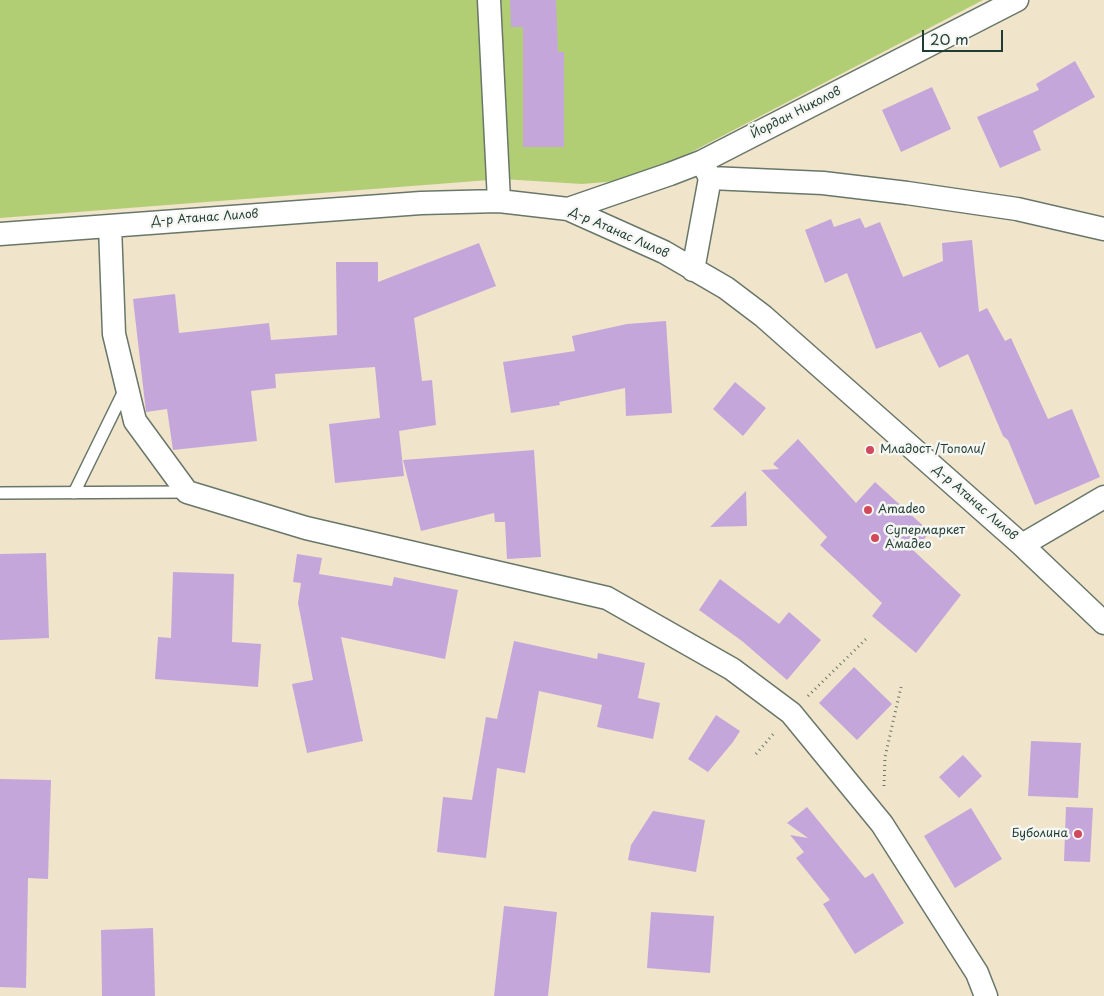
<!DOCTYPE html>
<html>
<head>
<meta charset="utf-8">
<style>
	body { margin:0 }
	#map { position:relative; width:1104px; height:996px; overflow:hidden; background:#f0e4cb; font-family:"Playpen Sans",sans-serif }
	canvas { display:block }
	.scale { position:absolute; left:922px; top:30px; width:81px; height:22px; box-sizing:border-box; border:2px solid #1f3d34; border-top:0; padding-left:6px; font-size:15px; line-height:18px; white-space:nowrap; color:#1f3d34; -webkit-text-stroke:4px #f6f6f2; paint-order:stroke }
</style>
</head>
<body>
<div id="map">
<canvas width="1104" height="996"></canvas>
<div class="scale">20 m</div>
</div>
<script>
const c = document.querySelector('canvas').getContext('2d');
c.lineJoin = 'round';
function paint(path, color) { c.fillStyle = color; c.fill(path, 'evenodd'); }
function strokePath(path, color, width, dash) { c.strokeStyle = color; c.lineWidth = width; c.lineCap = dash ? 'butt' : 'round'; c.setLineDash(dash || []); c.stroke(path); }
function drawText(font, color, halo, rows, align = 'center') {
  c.font = font + ' "Playpen Sans",sans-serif'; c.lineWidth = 5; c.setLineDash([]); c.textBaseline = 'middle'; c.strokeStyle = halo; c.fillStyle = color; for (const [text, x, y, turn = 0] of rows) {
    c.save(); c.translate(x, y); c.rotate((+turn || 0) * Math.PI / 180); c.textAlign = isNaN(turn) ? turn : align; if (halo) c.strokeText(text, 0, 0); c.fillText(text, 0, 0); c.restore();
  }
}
const green = new Path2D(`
	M 0,0 L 983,0 L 657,170 L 618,181 L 582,184 L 502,179 L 0,218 Z`);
const building = new Path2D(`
	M 510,0 L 556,0 L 558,52 L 564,52 L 564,147 L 523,147 L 523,27 L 511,27 Z
	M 1075,61 L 1095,97 L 1033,131 L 1041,150 L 1000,168 L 977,117 L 1039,90 L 1036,84 Z
	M 932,87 L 951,129 L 901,152 L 882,110 Z
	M 860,218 L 865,228 L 880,222 L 903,277 L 943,261 L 942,243 L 972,240 L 979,312 L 987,308 L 1005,341 L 1011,338 L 1048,419 L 1072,409 L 1100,477 L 1035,505 L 1008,440 L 1003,436 L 968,354 L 939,368 L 921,332 L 876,349 L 847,273 L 825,283 L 805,230 L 831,219 L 834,227 Z
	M 479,243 L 496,286 L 414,318 L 422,381 L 432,380 L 436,425 L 399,431 L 404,476 L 335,483 L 329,424 L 380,418 L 375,367 L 275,374 L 276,388 L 251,391 L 257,441 L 173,450 L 167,409 L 146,412 L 133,299 L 175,294 L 179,333 L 269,323 L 271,340 L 337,335 L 336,262 L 378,262 L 378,282 Z
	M 666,321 L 672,413 L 626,416 L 625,388 L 559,402 L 560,405 L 511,413 L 503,362 L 575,351 L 572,336 L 627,324 Z
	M 735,382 L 766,408 L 743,436 L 713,409 Z
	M 798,439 L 856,503 L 875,482 L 930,532 L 914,551 L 961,595 L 916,653 L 872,616 L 882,603 L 820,545 L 827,537 L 761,470 L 779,469 L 773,464 Z
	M 534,450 L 541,557 L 507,559 L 505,522 L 495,522 L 494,513 L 421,531 L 403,460 Z
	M 746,491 L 747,526 L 710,527 Z
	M 46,553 L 49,638 L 0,640 L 0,554 Z
	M 297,554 L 322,558 L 319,574 L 392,586 L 394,577 L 458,590 L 445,659 L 341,637 L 363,741 L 307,753 L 292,684 L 313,680 L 298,603 L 301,583 L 293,582 Z
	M 173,572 L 234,574 L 232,642 L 261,644 L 258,687 L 155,679 L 158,637 L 171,638 Z
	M 720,579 L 779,624 L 789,612 L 821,640 L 787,680 L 742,641 L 699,610 Z
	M 514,641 L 597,659 L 598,653 L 645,663 L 638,698 L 660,703 L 653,739 L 597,727 L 602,705 L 539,691 L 525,773 L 497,768 L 486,858 L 437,852 L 443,797 L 472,800 L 486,717 L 497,719 Z
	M 854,667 L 892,704 L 857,740 L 819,703 Z
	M 716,715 L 740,731 L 733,742 L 708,772 L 688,759 Z
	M 1031,741 L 1081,743 L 1078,798 L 1028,796 Z
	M 963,755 L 982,776 L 959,798 L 939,777 Z
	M 0,779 L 51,780 L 48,879 L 28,878 L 26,988 L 0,987 Z
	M 807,807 L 865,878 L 873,873 L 904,923 L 855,954 L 823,904 L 830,900 L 796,858 L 804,852 L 790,835 L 808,838 L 787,823 Z
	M 1066,807 L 1093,808 L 1090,862 L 1064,861 Z
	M 971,808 L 1002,859 L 955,888 L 924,836 Z
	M 653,811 L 705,820 L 696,872 L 628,860 L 631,845 Z
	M 504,906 L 557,912 L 548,996 L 494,996 Z
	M 651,912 L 714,916 L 710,973 L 647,968 Z
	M 153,928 L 155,996 L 102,996 L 101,930 Z`);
const path = new Path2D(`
	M 808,696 L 868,637
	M 756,754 L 775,732
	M 884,786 L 885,757 L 901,687`);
const lane = new Path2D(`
	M 0,493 L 187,492
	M 74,493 L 125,389`);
const street = new Path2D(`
	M 489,0 L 499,201
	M 710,178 L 823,183 L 907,193 L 1017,209 L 1104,229
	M 568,209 L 670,174 L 701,162 L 1017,0
	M 110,226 L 114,334 L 135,421 L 187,492 L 306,528 L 607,598 L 732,669 L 791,713 L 882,824 L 977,973 L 986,996
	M 0,234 L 421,203 L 499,201 L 568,209 L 664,252 L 726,288 L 763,316 L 1022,545 L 1104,623
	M 693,270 L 710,178 L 704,166
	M 1022,545 L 1104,497`);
const markers = [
	[870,450,5,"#d1495b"],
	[868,510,5,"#d1495b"],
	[875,538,5,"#d1495b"],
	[1078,834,5,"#d1495b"]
];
const streetNames = [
	["Йордан Николов",796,113,-27],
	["Д-р Атанас Лилов",205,218,-4],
	["Д-р Атанас Лилов",619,233,24],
	["Д-р Атанас Лилов",975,503,41]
];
const poiNames = [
	["Младост /Тополи/",880,450],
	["Amadeo",878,510],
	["Супермаркет",885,531],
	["Амадео",885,545],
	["Буболина",1068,834,"right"]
];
paint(green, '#b2ce74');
paint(building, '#c5a6da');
strokePath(lane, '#687769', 14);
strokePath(street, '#687769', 25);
strokePath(path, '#687769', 3, [1, 4]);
strokePath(lane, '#fff', 11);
strokePath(street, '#fff', 22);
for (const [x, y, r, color] of markers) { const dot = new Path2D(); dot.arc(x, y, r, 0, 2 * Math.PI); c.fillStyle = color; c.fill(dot); strokePath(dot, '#f6f6f2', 2); }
drawText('12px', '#1f3d34', '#f6f6f2', streetNames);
drawText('12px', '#1f3d34', '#f6f6f2', poiNames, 'left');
</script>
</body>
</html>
